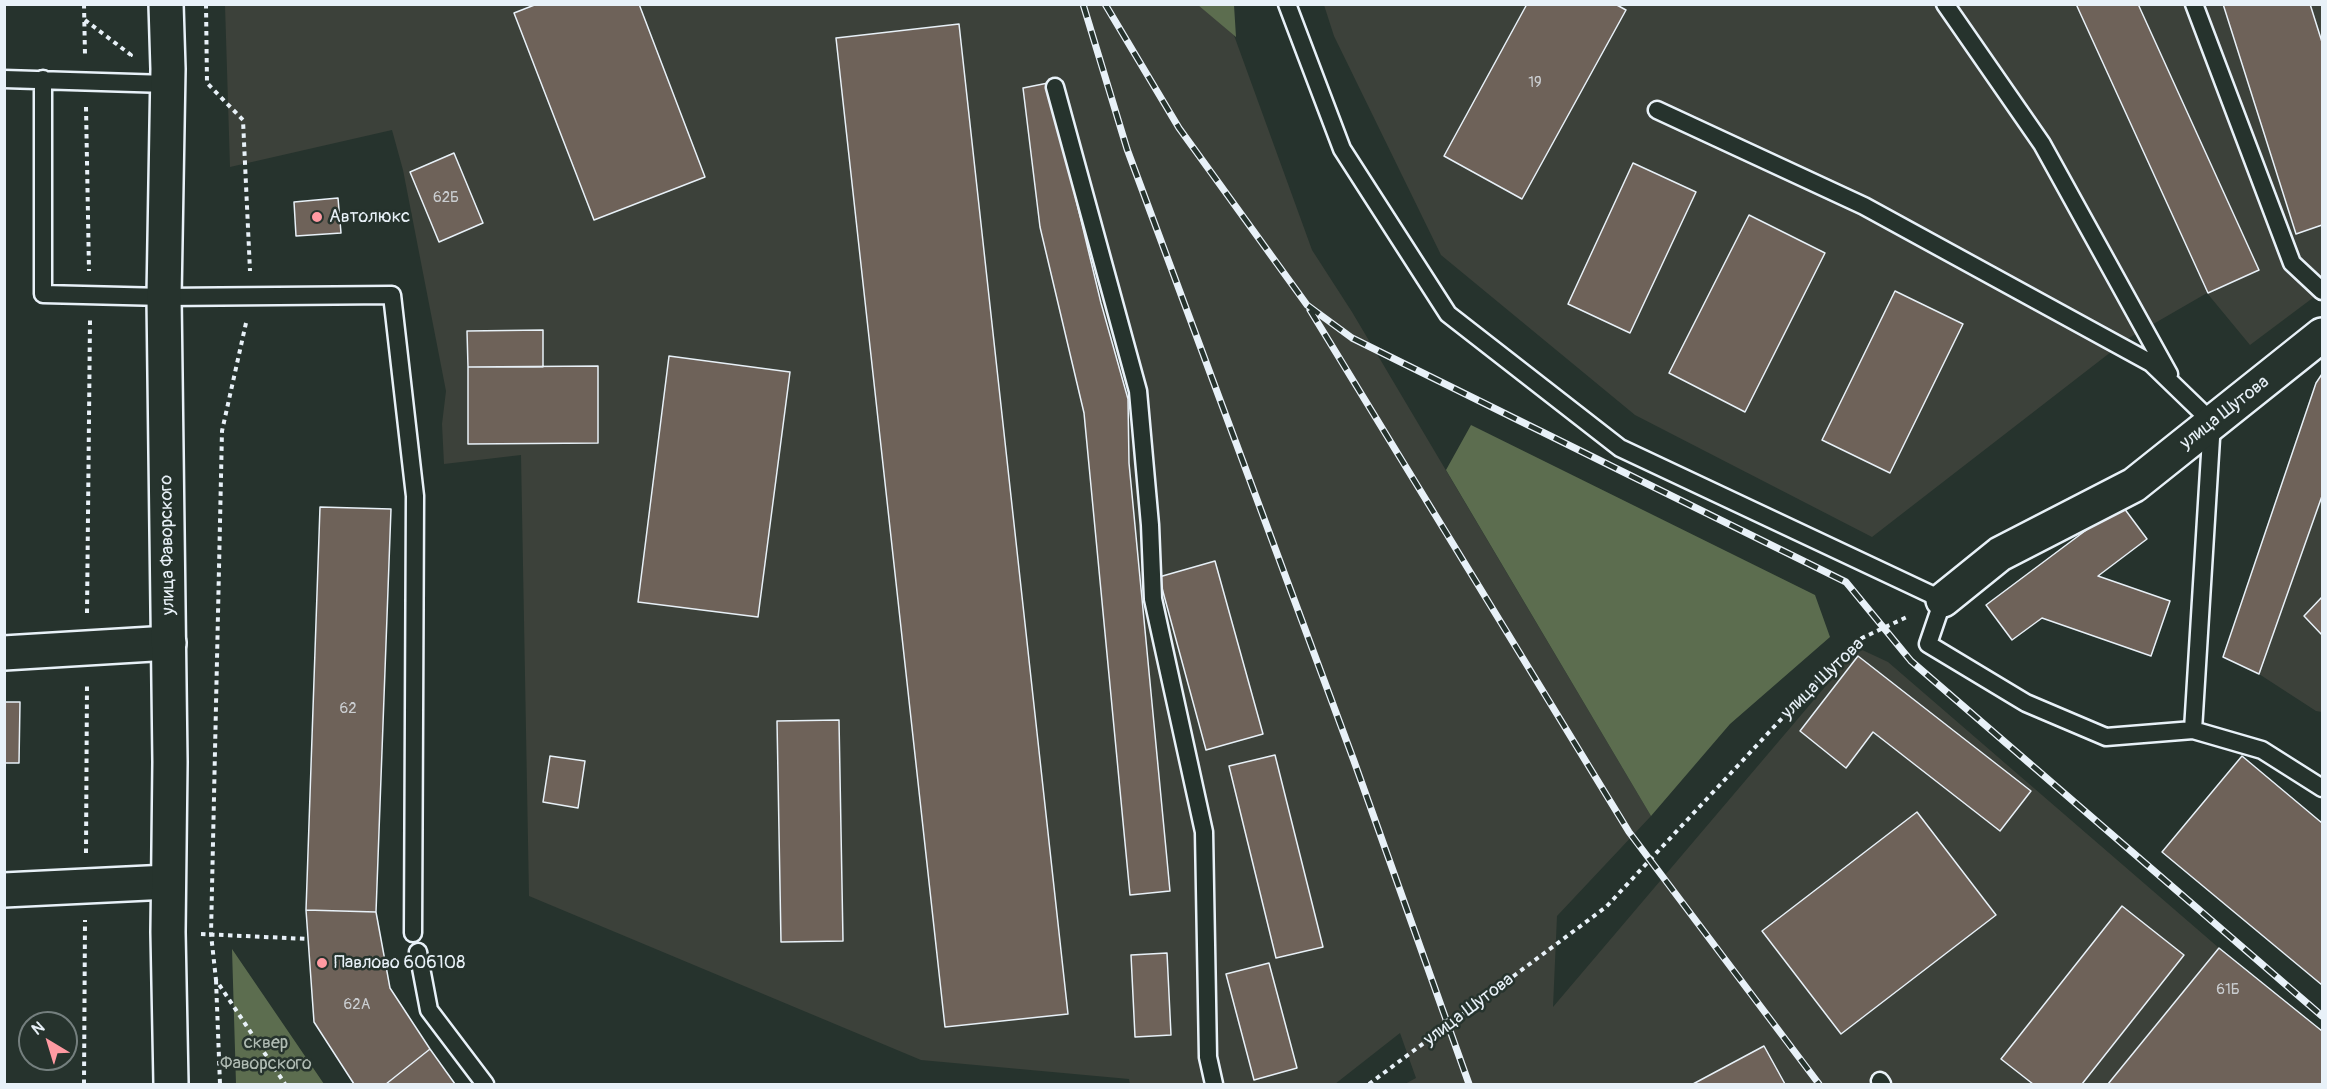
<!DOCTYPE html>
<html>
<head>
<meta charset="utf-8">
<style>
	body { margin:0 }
	#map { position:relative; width:2327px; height:1089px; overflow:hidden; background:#26332d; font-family:Pangolin,sans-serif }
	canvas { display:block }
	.frame { position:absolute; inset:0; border:6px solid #e8f1f8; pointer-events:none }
	.north { position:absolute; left:18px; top:1011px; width:60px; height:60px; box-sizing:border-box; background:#26332d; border:2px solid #747f7e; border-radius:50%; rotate:322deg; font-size:16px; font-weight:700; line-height:24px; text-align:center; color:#e8f1f8 }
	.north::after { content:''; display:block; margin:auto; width:21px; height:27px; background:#ff9aa2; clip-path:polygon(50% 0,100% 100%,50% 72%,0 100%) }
</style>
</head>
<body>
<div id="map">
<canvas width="2327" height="1089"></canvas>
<div class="frame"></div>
<div class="north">N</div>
</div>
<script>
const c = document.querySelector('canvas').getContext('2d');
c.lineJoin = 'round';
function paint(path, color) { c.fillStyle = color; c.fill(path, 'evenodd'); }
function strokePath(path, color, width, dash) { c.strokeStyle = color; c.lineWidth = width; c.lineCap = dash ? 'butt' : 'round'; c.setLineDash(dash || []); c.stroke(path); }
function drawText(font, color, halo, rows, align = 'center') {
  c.font = font + ' Pangolin,sans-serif'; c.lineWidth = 5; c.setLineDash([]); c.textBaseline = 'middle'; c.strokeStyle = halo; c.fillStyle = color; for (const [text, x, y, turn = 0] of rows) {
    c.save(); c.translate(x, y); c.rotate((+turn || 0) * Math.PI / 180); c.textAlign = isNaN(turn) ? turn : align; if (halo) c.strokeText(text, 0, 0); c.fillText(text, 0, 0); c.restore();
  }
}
const built = new Path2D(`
	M 225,5 L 1223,5 L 1312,250 L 1352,312 L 1651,816 L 1557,916 L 1553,1007 L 1858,648 L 1888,662 L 2219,948 L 2108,1084 L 1405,1084 L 1416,1078 L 1400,1033 L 1335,1084 L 1130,1084 L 1129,1079 L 921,1060 L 529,896 L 521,455 L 444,464 L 442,424 L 446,391 L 403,170 L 392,130 L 230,167 Z
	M 1324,5 L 2322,5 L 2322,291 L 2250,345 L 2207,293 L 2129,338 L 1872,537 L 1635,415 L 1441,255 L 1334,36 Z
	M 2322,496 L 2322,712 L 2316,711 L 2259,674 Z`);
const green = new Path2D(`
	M 1198,5 L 1234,5 L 1236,37 Z
	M 1471,425 L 1815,595 L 1830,637 L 1730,724 L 1651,816 L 1446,470 Z
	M 232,949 L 324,1084 L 236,1084 Z`);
const building = new Path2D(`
	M 537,4 L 639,4 L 705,177 L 594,220 L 514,13 Z
	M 1527,4 L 1615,4 L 1626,10 L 1522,199 L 1444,156 Z
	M 2076,4 L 2138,4 L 2259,270 L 2208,293 Z
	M 2223,4 L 2310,4 L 2322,42 L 2322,225 L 2296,234 Z
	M 959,24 L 1068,1014 L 945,1027 L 836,38 Z
	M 1048,83 L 1101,303 L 1128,399 L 1129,463 L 1170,891 L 1130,895 L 1084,413 L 1040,227 L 1023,88 Z
	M 454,153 L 483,223 L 439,242 L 410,172 Z
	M 1633,163 L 1696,192 L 1630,333 L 1568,304 Z
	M 338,198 L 341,233 L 296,236 L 294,202 Z
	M 1749,215 L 1825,253 L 1745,412 L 1669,373 Z
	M 1895,291 L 1963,324 L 1890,473 L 1822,440 Z
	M 543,330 L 543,367 L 468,367 L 467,331 Z
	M 669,356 L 790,372 L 758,617 L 638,602 Z
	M 598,366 L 598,443 L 468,444 L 468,367 Z
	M 2322,374 L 2322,496 L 2259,674 L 2223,657 L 2316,383 Z
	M 2121,504 L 2147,539 L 2098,576 L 2170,601 L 2151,656 L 2042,618 L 2012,640 L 1986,605 Z
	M 320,507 L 391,509 L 376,912 L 306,910 Z
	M 1215,561 L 1263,734 L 1206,750 L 1159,577 Z
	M 2322,597 L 2322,635 L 2304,616 Z
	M 1858,656 L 2031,791 L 2000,831 L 1873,732 L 1846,768 L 1800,731 Z
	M 4,702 L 20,702 L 19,763 L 4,763 Z
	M 839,720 L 843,941 L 781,942 L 777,721 Z
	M 1275,755 L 1323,947 L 1276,958 L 1229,766 Z
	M 550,756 L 585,761 L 578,808 L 543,802 Z
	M 2242,756 L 2322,823 L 2322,985 L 2162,852 Z
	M 1917,812 L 1996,915 L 1841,1034 L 1762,931 Z
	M 2122,906 L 2184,955 L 2082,1084 L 2033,1084 L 2001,1059 Z
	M 306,910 L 376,912 L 390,988 L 430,1049 L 386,1084 L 354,1084 L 314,1022 Z
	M 2219,948 L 2322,1031 L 2322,1084 L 2108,1084 Z
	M 1167,953 L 1171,1035 L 1135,1037 L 1131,955 Z
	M 1269,963 L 1297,1068 L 1254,1080 L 1226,974 Z
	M 1764,1046 L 1785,1084 L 1693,1084 Z
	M 430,1049 L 455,1084 L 386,1084 Z`);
const path = new Path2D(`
	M 84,4 L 85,55
	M 206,4 L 207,83 L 243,120 L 250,271
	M 85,20 L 131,55 L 128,56
	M 86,107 L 89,271
	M 246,323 L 222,431 L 211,934 L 216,980 L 285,1084
	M 87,613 L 90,320
	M 86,853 L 87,683
	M 201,934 L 308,939
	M 216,980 L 220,1084
	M 84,1084 L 85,920
	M 1369,1084 L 1606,907 L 1814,684 L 1862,638 L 1909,616`);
const service = new Path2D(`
	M 1287,4 L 1342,149 L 1448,314 L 1620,448 L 1943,600 L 1928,644 L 2026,703 L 2106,737 L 2193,730 L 2262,750 L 2322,788
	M 1945,4 L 2042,144 L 2169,374
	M 2194,4 L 2292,263 L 2322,291
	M 4,79 L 167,84
	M 43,79 L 43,294 L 164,297 L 392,295 L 415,496 L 413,933
	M 1055,87 L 1138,391 L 1150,525 L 1153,599 L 1204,832 L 1208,1057 L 1214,1084
	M 1657,110 L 1864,206 L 2151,363 L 2212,422 L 2193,730
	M 418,952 L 429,1010 L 485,1084
	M 1880,1081 L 1882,1084`);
const minor = new Path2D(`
	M 1943,600 L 2000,554 L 2134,485 L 2322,335
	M 4,653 L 169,643
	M 4,890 L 168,882`);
const tertiary = new Path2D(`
	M 166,4 L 168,69 L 164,297 L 170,762 L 168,932 L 171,1084`);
const rail = new Path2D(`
	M 1083,4 L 1127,149 L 1354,761 L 1469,1084
	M 1105,4 L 1179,128 L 1307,305 L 1352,338 L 1846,582 L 1911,661 L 2322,1016
	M 1310,310 L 1629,832 L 1819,1084`);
const markers = [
	[317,217,6,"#ff9aa2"],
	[322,963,6,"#ff9aa2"]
];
const numberNames = [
	["19",1535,83],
	["62Б",446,198],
	["62",348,709],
	["61Б",2228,990],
	["62А",357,1005]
];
const poiNames = [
	["Автолюкс",329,217],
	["Павлово 606108",334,963]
];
const streetNames = [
	["улица Шутова",2225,413,-38],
	["улица Фаворского",168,545,-91],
	["улица Шутова",1823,679,-44],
	["улица Шутова",1469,1010,-37]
];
const parkNames = [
	["сквер",266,1043],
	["Фаворского",266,1064]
];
paint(built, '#3c413a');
paint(green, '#5c6d4f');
paint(building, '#6e6259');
strokePath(building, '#e8f1f8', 1.5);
strokePath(service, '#e8f1f8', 21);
strokePath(minor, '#e8f1f8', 38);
strokePath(tertiary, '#e8f1f8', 38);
strokePath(path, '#e8f1f8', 4, [4.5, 4.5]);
strokePath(service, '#26332d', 16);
strokePath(minor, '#26332d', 33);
strokePath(tertiary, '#26332d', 33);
strokePath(rail, '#e8f1f8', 7);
strokePath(rail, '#26332d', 4.5, [14]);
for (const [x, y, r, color] of markers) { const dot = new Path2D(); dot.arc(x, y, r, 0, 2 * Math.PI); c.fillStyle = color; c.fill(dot); strokePath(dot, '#26332d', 2); }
drawText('15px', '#cacdd0', null, numberNames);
drawText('18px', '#e8f1f8', '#26332d', poiNames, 'left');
drawText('18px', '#e8f1f8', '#26332d', streetNames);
drawText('18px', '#b0bcb4', '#26332d', parkNames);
</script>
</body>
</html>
